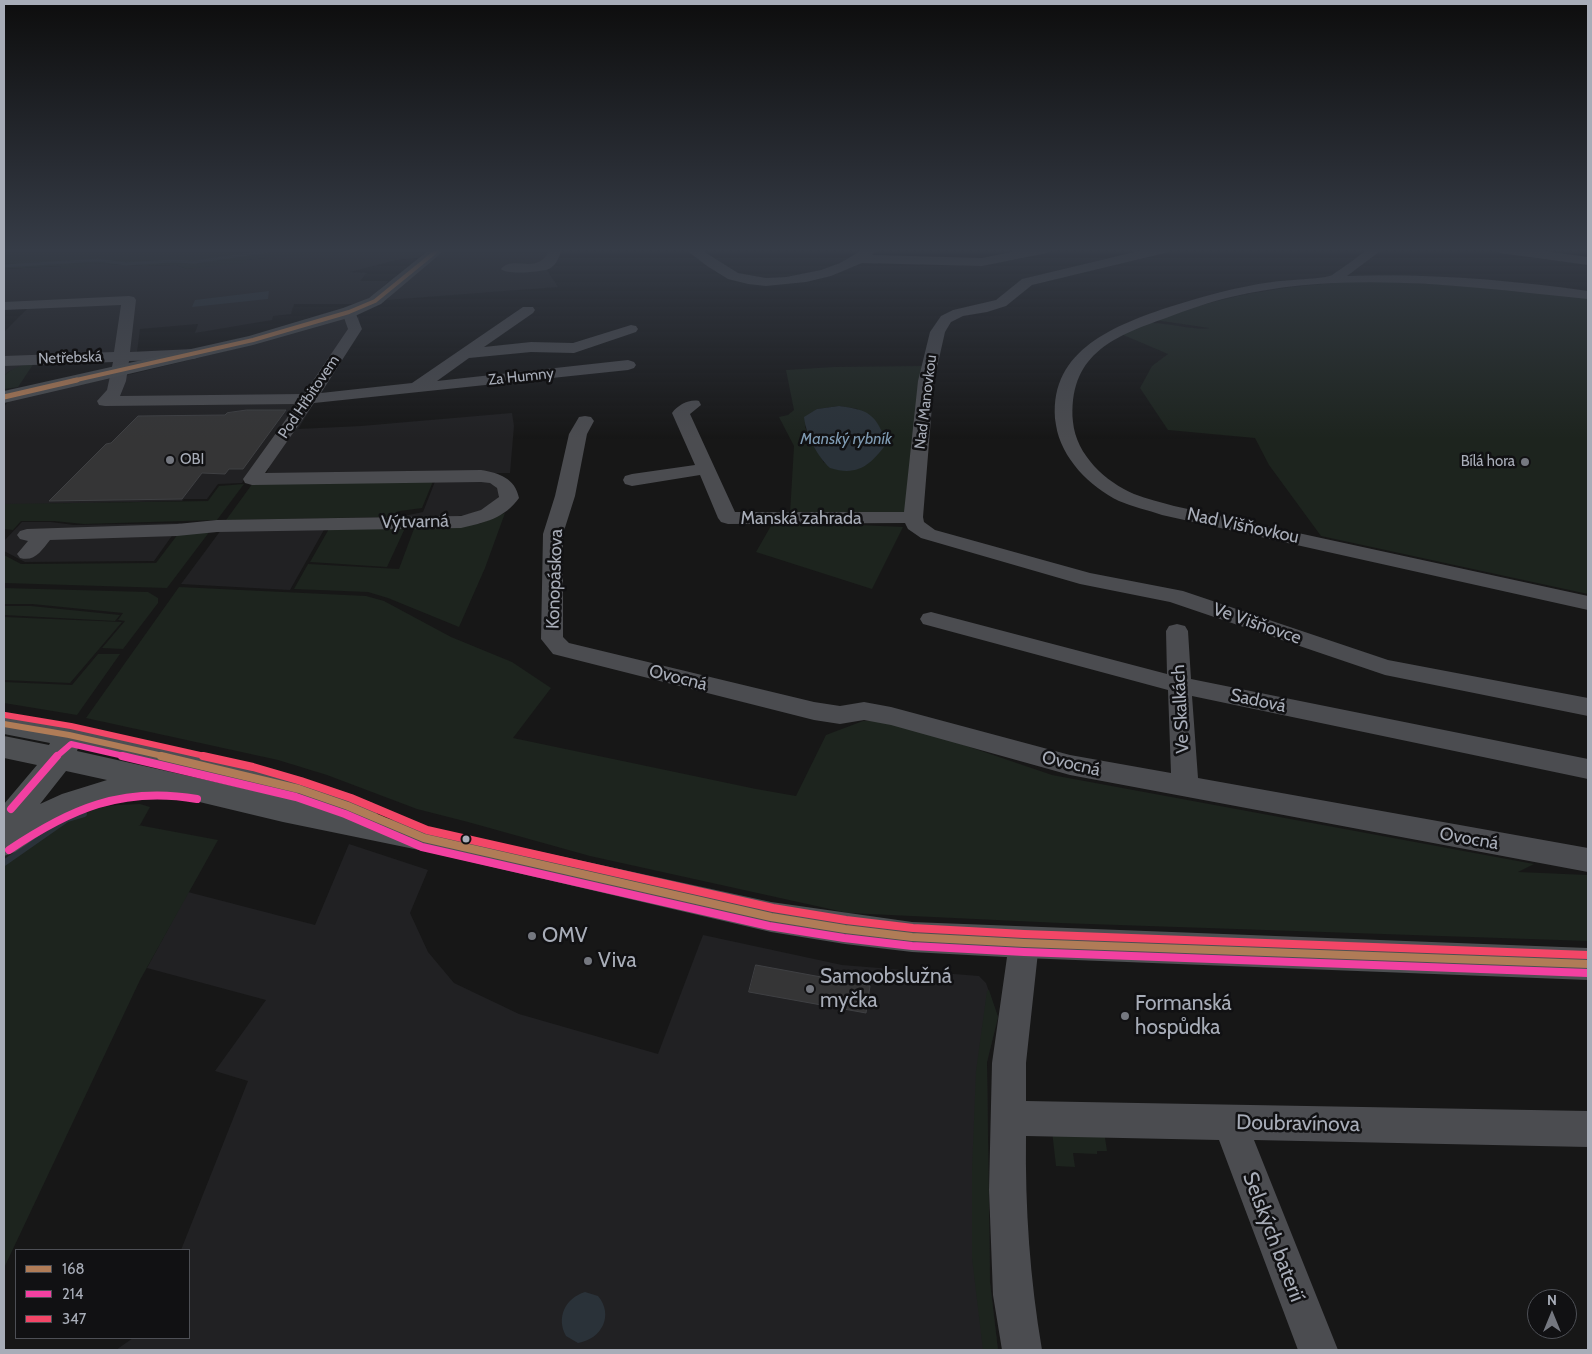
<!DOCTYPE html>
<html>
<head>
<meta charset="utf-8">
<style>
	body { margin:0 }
	#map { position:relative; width:1592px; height:1354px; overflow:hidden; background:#171717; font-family:Cabin,sans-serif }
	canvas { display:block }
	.frame { position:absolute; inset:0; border:5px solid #a8adb8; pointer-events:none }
	.legend { position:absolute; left:15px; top:1249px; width:175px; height:90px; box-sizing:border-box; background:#111113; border:1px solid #4d4f55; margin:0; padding:6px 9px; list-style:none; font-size:15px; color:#a8adb8 }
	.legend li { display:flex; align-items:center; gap:10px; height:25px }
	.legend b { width:25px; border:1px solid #4d4f55 }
	.north { position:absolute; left:1527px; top:1289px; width:50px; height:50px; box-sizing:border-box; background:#111113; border:1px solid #4d4f55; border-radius:50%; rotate:0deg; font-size:14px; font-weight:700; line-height:20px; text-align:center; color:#a8adb8 }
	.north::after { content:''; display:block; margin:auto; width:18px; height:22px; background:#757880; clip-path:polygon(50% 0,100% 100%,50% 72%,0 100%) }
</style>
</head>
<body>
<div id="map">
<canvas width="1592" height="1354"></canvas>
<div class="frame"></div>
<ul class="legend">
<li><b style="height:6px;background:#b07c57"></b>168</li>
<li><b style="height:6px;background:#f240a1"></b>214</li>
<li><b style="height:6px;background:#f34667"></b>347</li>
</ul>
<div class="north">N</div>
</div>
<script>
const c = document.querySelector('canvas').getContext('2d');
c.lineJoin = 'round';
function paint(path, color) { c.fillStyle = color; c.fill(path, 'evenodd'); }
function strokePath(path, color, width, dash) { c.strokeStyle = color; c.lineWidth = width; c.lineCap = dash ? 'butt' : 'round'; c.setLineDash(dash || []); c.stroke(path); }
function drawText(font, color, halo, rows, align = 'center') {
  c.font = font + ' Cabin,sans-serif'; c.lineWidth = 5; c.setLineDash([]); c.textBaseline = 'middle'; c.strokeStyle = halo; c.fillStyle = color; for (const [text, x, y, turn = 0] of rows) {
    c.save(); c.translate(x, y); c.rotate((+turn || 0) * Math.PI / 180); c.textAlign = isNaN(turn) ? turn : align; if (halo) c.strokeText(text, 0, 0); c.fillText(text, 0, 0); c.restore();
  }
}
const built = new Path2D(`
	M 356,249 L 357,251 L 370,249 L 429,249 L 418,258 L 397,260 L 350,272 L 367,273 L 360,281 L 389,281 L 375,294 L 363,302 L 353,304 L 294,304 L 291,314 L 273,316 L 272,320 L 195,333 L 198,324 L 140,329 L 137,352 L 46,357 L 8,372 L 4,376 L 4,332 L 33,303 L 4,304 L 4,269 L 62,266 L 60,268 L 90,263 L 144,266 L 176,265 L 187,269 L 246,260 Z
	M 444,249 L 560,249 L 555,264 L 547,270 L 558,287 L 387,300 L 394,289 Z
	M 345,317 L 346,320 L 359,317 L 360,328 L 298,429 L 361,426 L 512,413 L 514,426 L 510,473 L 266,474 L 269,468 L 251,470 L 242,483 L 218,484 L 207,499 L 184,499 L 182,501 L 4,505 L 4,407 L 11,398 L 128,375 L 238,348 Z
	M 436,479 L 485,479 L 495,485 L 500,494 L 494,505 L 476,513 L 452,517 L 399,517 L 423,512 Z
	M 22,522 L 51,522 L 74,525 L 181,523 L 154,561 L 25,562 L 4,551 L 4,541 Z
	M 325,528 L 290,590 L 181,584 L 221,530 Z
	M 349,844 L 428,870 L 410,913 L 428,952 L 454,983 L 519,1014 L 658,1054 L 703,935 L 842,965 L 979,976 L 986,983 L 998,1017 L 987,1062 L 990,1282 L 998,1350 L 116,1350 L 133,1338 L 189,1338 L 189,1250 L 181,1250 L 248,1081 L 215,1071 L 266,1000 L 147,968 L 188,892 L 315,925 Z`);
const green = new Path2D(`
	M 4,249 L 370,249 L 246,260 L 245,263 L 187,269 L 176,265 L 144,266 L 90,263 L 86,267 L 60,269 L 61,266 L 4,269 L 4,266 L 91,261 L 94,259 L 4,265 Z
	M 1377,281 L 1554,291 L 1588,296 L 1588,594 L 1321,536 L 1269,465 L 1255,438 L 1168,430 L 1140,388 L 1152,366 L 1168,354 L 1121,334 C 1129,331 1141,323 1150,323 C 1164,322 1199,331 1209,328 L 1155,320 C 1229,293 1299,283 1377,281 Z
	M 34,363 L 18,387 L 4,389 L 4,376 C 13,367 22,365 34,363 Z
	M 922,366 L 905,515 L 790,514 L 794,446 L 779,417 L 788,415 L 794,410 L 786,370 L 834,367 ZM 839,406 L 858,409 L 824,463 L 805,427 L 817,409 Z
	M 434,479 L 422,508 L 400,511 L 387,517 L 226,520 L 253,483 Z
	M 244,484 L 217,520 L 84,524 L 54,521 L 21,521 L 13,530 L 4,529 L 4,504 L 208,501 L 219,486 Z
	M 505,513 L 485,568 L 459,627 L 388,598 L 368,592 L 294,589 L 308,564 L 399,569 L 415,526 L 479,524 Z
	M 814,523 L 903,527 L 872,589 L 756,552 L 772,524 Z
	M 406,526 L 387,567 L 310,562 L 330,527 Z
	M 210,531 L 167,588 L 4,583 L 4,555 L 21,564 L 156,563 L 178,534 Z
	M 179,587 L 366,596 L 384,601 L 451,637 L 512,662 L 551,688 L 513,738 L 756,789 L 796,796 L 826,735 L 863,721 L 893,721 L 1052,775 L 1534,864 L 1518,872 L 1588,875 L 1588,941 L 1060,923 L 848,913 L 590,856 L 468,822 L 417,809 L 327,775 L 278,760 L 86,718 Z
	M 4,588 L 148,592 L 158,598 L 158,603 L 123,649 L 102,648 L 125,621 L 118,620 L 123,613 L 32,604 L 4,604 Z
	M 4,606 L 31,606 L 120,615 L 115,621 L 4,615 Z
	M 4,617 L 122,622 L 70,683 L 4,680 Z
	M 98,654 L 120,654 L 77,715 L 4,703 L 4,682 L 72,685 Z
	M 117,805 L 140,804 L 150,807 L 140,825 L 138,825 L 218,840 L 140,980 L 4,1268 L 4,856 L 33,835 L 85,810 Z
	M 989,990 L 998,1017 L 987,1062 L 990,1282 L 998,1350 L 983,1350 L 972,1258 L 972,1170 L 976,1071 L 987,991 Z
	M 1052,1131 L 1104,1131 L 1107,1151 L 1097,1151 L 1097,1154 L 1073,1153 L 1075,1167 L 1056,1166 Z`);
const water = new Path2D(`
	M 269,291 L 268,299 L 192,307 L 195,300 Z
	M 839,406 C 870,410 875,414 887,443 C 871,464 859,477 830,468 C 817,456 806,435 804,417 L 817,409 Z
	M 585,1292 L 598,1296 C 614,1315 602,1339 578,1343 L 566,1336 C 556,1318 565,1298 585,1292 Z`);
const streamFar1 = new Path2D(`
	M 4,266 L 98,260 L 126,264 L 171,261 L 195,262 L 283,249`);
const stream = new Path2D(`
	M 4,863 L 67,819 L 84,814`);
const building = new Path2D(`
	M 247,410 L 286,410 L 243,469 L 229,469 L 225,474 L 202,473 L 182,499 L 49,501 L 106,444 L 111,443 L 138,416 L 225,415 L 227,413 Z
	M 756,965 L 870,986 L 866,1013 L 749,992 Z`);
const minor = new Path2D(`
	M 550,249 L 562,249 C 559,257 557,265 549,269 C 541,272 506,275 501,269 C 514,254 538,277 550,249 Z
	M 685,249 L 700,249 L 738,273 L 766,278 L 786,277 L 821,270 L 840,263 L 864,249 L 878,249 L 872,255 L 982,258 L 1027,249 L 1053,249 L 1047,253 L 982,266 L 862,263 L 831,276 L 806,282 L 766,286 L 748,284 L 728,279 L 707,266 Z
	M 1147,249 L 1170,249 L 1169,252 L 1032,285 L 1006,306 L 987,312 L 963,316 L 951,322 L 945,332 L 934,381 L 923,517 L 924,522 L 935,530 L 1090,573 L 1183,591 L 1388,660 L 1588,698 L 1588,716 L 1385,675 L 1170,602 L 1080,584 L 921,538 L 908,529 L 905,523 L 728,524 L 721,522 L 718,518 L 700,475 L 632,486 L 625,484 L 623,480 L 625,476 L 632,474 L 695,465 L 672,413 C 678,405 689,399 699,401 L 701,405 L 690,414 L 735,512 L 904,512 L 918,381 L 930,332 L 941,316 L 953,310 L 996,300 L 1022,279 Z
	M 1368,249 L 1383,249 L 1347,276 C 1428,273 1508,280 1588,291 L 1588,299 C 1472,287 1347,269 1231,297 C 1209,302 1187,310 1166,318 C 1111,337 1068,356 1073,422 C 1076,455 1106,482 1134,494 C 1147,499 1161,502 1174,506 L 1588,596 L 1588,610 L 1162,515 C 1148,510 1133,507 1119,501 C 1090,487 1061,458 1056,425 C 1046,353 1110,327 1166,308 C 1201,297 1235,287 1272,282 C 1282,280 1326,279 1332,275 C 1344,267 1356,258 1368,249 Z
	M 1494,249 L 1529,249 L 1588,257 L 1588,265 L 1500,253 Z
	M 129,296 L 134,297 L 136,300 L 130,352 L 194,349 L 199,351 L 202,354 L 199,357 L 194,359 L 129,361 L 126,381 L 120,396 L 304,394 L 348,329 L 342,312 L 344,309 L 354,309 L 362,329 L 321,393 L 412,383 L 523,307 L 533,307 L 535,310 L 533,313 L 484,347 L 531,342 L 573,343 L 631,325 L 636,326 L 638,329 L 636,332 L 574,353 L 531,352 L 469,358 L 437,381 L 628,360 L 634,362 L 636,365 L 634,368 L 628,370 L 314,403 L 265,473 L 481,470 C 499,473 515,478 519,498 C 505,518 484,523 461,528 L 217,532 L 177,536 L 50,540 C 41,551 35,562 20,558 L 17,554 L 28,541 L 20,539 L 17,535 L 20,531 L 27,529 L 177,524 L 217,520 L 461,516 L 481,510 L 499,497 L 497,488 L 490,483 L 481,482 L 252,485 L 245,483 L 243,479 L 297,404 L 105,406 L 99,405 L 97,401 L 107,390 L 113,362 L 4,366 L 4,356 L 114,352 L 121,305 L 4,310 L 4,302 Z
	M 585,416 L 591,417 L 594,421 L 587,434 L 575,496 L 563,534 L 563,637 L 569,643 L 814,702 L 840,706 L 864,702 L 891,707 L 1070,755 L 1171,773 L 1168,690 L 923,624 L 920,619 L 923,614 L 931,612 L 1167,674 L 1166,631 L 1169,626 L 1177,624 L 1185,626 L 1188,631 L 1191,679 L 1588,759 L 1588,779 L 1192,696 L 1198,778 L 1588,848 L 1588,872 L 1070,775 L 891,725 L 864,720 L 840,724 L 814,720 L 553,654 L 541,639 L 543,534 L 555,496 L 569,434 L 579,417 Z
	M 1024,930 L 1035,934 L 1039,943 L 1026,1063 L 1026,1101 L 1588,1111 L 1588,1147 L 1254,1140 L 1338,1350 L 1298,1350 L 1219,1140 L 1026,1136 C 1025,1208 1030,1279 1042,1350 L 1002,1350 L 993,1295 L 989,1190 L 992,1063 L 1009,943 L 1013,934 Z`);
const major = new Path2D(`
	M 430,249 L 446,249 L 381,304 L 355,316 L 253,345 L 4,403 L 4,391 L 249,336 L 343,308 L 369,298 Z
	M 4,714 C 57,722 109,733 161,744 C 233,760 304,777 373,803 L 378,812 L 376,816 L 771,902 L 912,922 L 1588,948 L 1588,980 L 1024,958 L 912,952 L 845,944 L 771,932 L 424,851 L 283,822 L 162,793 L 110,803 L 84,811 L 49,829 L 15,852 L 4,856 L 4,804 L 37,765 L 4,758 L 4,736 L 49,745 L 50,743 L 4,734 ZM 78,748 L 217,779 L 296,800 L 77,751 ZM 66,771 L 107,780 L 62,794 L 40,804 Z`);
const bus1Far3 = new Path2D(`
	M 72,381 L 253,340 L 349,312 L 375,301 L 439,249`);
const bus1Far2 = new Path2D(`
	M 4,397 L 77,380`);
const bus1Far1 = new Path2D(`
	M 4,724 L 69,735 L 167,757`);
const bus1 = new Path2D(`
	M 161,756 L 299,789 L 348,806 L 424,838 L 771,917 L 845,929 L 912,937 L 1024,943 L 1588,964`);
const bus2Far1 = new Path2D(`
	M 56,757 L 71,744 L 128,757`);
const bus2 = new Path2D(`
	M 122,756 L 296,797 L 345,814 L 422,847 L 769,926 L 844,938 L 912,946 L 1024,952 L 1588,973
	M 11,809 L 57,756
	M 9,850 C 70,809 122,786 197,799`);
const bus3Far1 = new Path2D(`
	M 5,715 L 71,726 L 209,757`);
const bus3 = new Path2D(`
	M 203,756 L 253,767 L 301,781 L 351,798 L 427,830 L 773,908 L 846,920 L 913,928 L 1024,934 L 1588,955`);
const markers = [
	[170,460,5,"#757880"],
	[1525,462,5,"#757880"],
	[466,839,4.5,"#a8adb8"],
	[532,936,5,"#757880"],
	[588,961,5,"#757880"],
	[810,989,5,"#757880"],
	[1125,1016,5,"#757880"]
];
const farStreetnames = [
	["Netřebská",70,358,-2],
	["Za Humny",521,377,-6],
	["Pod Hřbitovem",309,397,-56],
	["Nad Manovkou",926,402,-83]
];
const farPoinames = [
	["OBI",180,460],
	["Bílá hora",1515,462,"right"]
];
const farWaternames = [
	["Manský rybník",846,439]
];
const streetNames = [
	["Manská zahrada",801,519],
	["Výtvarná",415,522,-1],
	["Nad Višňovkou",1243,526,12],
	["Konopáskova",555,579,-88],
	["Ve Višňovce",1257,624,19],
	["Ovocná",678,678,14],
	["Sadová",1258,701,12],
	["Ve Skalkách",1181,709,-93],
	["Ovocná",1071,764,13],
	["Ovocná",1469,839,10]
];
const nearPoinames = [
	["OMV",542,936],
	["Viva",598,961],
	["Samoobslužná",820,977],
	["myčka",820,1001],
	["Formanská",1135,1004],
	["hospůdka",1135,1028]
];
const nearStreetnames = [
	["Doubravínova",1298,1124,1],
	["Selských baterií",1273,1237,69]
];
paint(built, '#212123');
paint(green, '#1d241e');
paint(water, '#2a3239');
strokePath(streamFar1, '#2a3239', 3);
strokePath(stream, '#2a3239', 6);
paint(building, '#353536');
strokePath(building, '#3f4043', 1);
paint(minor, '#4b4c50');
paint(major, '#4d4f52');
strokePath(bus1Far3, '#b07c57', 4);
strokePath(bus1Far2, '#b07c57', 5);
strokePath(bus1Far1, '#b07c57', 6);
strokePath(bus1, '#b07c57', 8);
strokePath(bus2Far1, '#f240a1', 6);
strokePath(bus2, '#f240a1', 8);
strokePath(bus3Far1, '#f34667', 6);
strokePath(bus3, '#f34667', 8);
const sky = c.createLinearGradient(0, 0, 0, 439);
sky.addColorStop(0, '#0d0d0d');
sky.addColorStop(0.57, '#363c47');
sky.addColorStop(1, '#363c4700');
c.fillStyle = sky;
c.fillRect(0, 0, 1592, 439);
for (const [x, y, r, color] of markers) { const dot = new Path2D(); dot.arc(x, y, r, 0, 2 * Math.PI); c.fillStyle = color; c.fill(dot); strokePath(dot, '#111113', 2); }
drawText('15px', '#a8adb8', '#111113', farStreetnames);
drawText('15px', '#a8adb8', '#111113', farPoinames, 'left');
drawText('italic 16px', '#7f9bb3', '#111113', farWaternames);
drawText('18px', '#a8adb8', '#111113', streetNames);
drawText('21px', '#a8adb8', '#111113', nearPoinames, 'left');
drawText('21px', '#a8adb8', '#111113', nearStreetnames);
</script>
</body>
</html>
